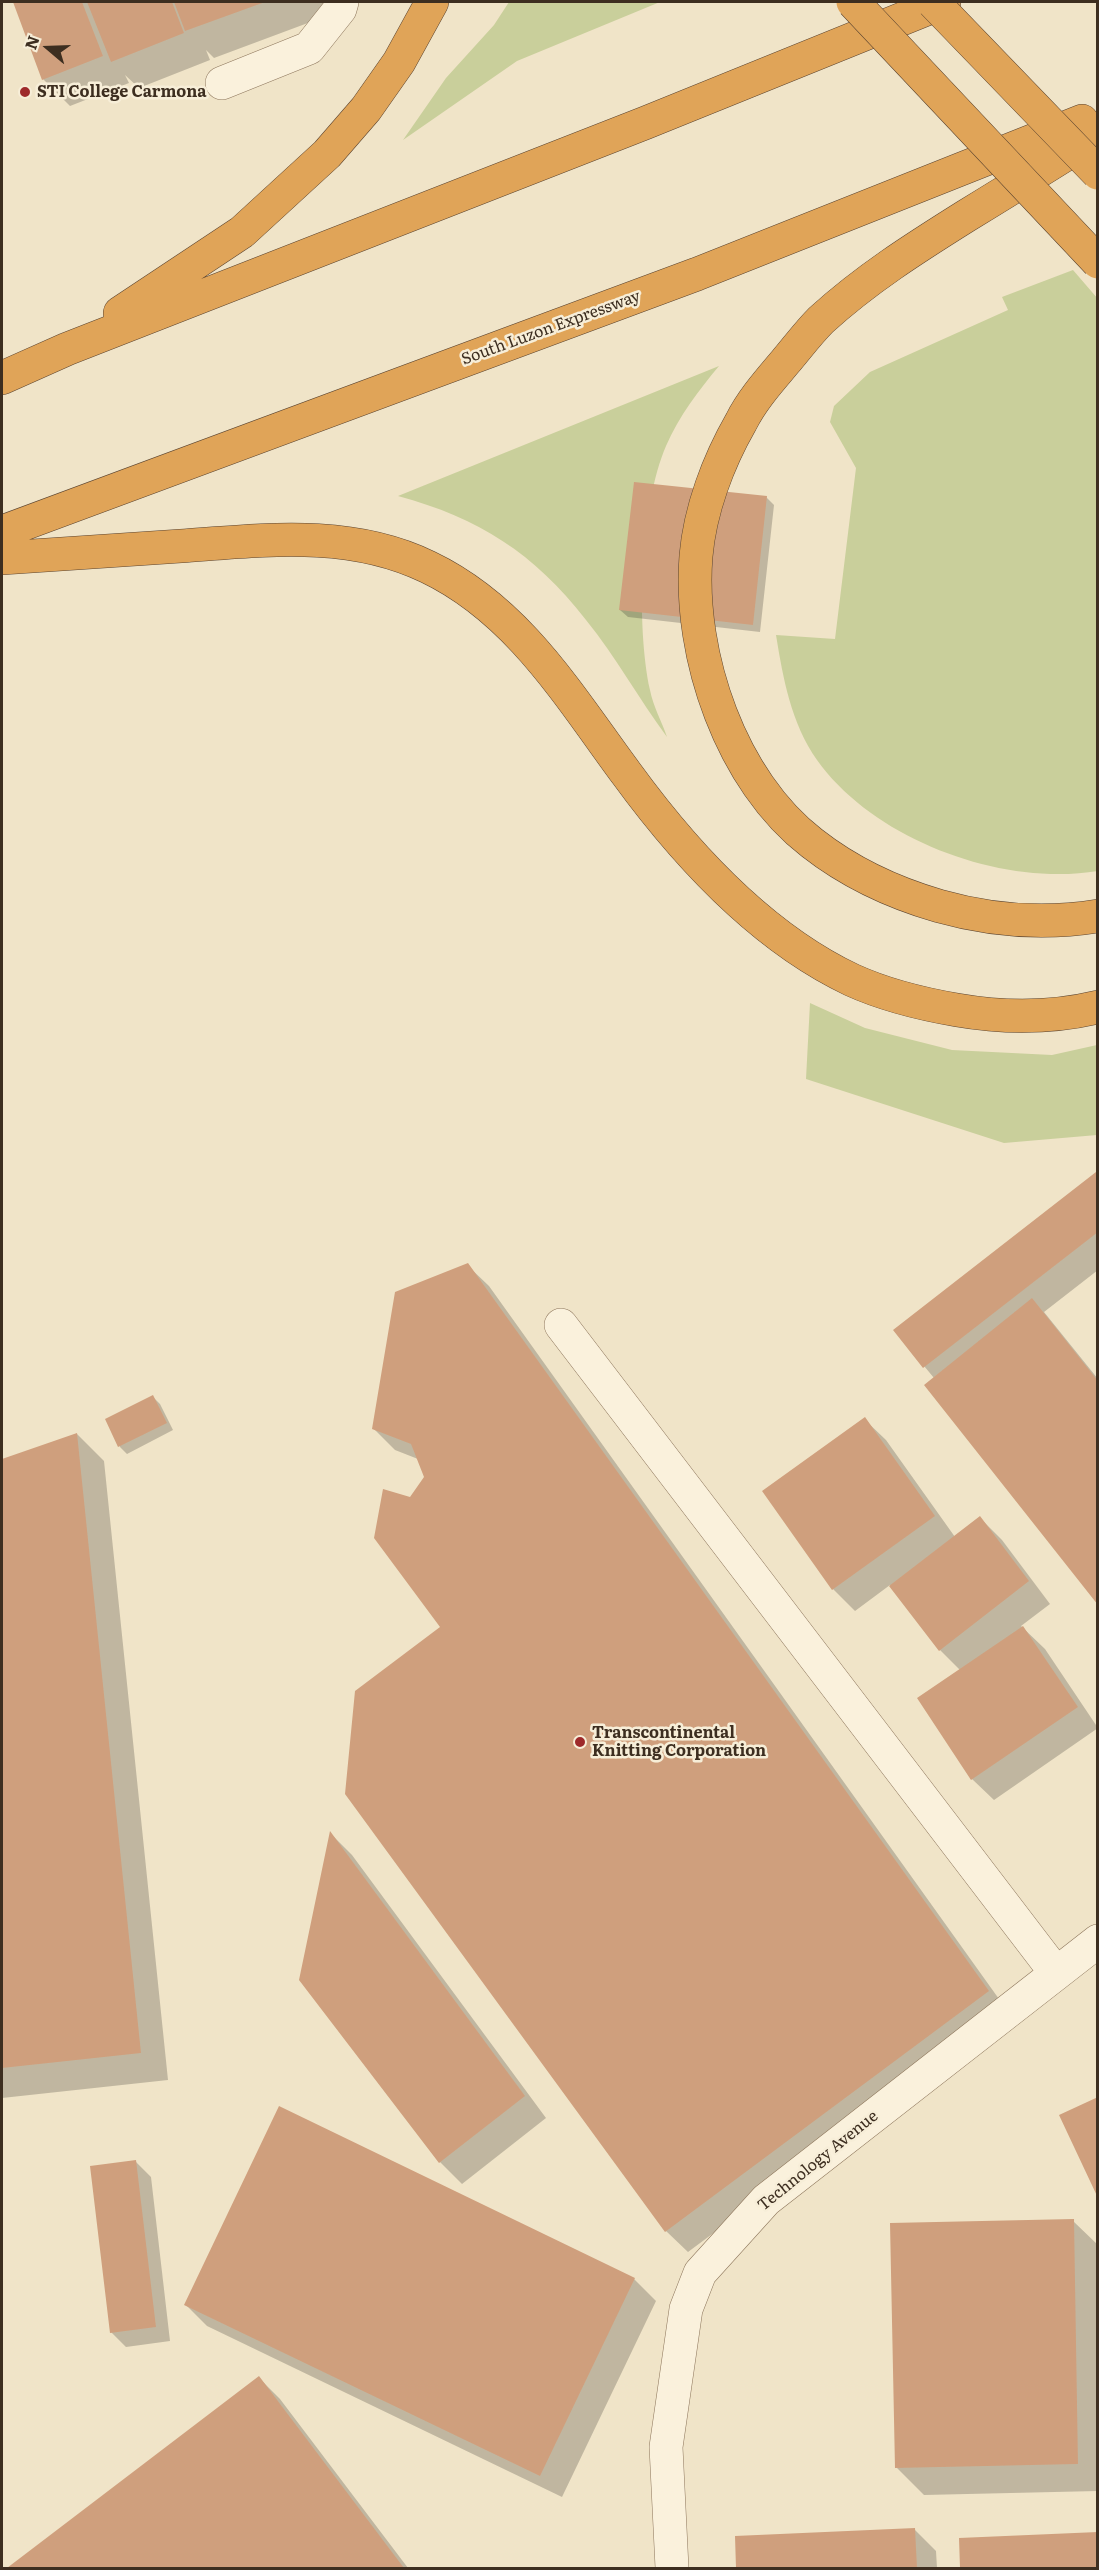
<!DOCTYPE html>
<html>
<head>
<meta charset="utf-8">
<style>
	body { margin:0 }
	#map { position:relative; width:1099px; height:2570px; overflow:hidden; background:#f0e4c8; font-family:Literata,serif }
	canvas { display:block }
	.frame { position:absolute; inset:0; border:3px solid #3d2e20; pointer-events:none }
	.north { position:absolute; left:18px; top:18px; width:60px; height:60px; -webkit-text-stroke:4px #f7eed8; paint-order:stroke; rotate:289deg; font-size:16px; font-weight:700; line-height:24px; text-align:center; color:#3d2e20 }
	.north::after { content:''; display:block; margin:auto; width:21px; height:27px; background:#3d2e20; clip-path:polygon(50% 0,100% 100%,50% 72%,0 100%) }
</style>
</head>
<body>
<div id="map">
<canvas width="1099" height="2570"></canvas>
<div class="frame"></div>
<div class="north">N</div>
</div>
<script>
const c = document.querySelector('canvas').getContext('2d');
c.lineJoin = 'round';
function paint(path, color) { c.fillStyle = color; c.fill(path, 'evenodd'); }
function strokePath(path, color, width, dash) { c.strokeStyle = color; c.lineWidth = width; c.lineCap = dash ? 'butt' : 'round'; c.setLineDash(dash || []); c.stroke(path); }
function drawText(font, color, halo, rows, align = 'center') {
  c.font = font + ' Literata,serif'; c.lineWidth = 5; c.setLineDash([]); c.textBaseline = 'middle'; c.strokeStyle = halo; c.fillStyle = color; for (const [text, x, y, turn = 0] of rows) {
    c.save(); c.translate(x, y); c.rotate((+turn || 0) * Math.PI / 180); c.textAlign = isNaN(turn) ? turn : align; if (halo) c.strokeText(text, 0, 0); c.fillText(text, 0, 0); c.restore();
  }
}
const green = new Path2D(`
	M 509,2 L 660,2 L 517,61 L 403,140 L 446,78 L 494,25 Z
	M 1073,270 L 1098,299 L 1098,871 C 1002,887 874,840 817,760 C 791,723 783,678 776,635 L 835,639 L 856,468 L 830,422 L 834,406 L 870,372 L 1008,310 L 1002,297 Z
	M 719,366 C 699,390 679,416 666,446 C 640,506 636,625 650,690 C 653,706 662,722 667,737 C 639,699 616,657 586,620 C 534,553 479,518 398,496 Z
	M 810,1003 L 865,1028 L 952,1050 L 1052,1055 L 1097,1045 L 1097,1135 L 1004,1143 L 806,1079 Z`);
const shadow = new Path2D(`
	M 14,2 L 336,2 L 340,11 L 214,58 L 206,50 L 210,60 L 139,88 L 125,75 L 129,83 L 70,106 L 43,79 Z
	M 766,497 L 774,505 L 760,632 L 628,617 L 620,610 Z
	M 1096,1174 L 1098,1270 L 1044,1312 L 1098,1379 L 1098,1603 L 934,1378 L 895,1331 Z
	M 467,1265 L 489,1286 L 1009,2013 L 688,2252 L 666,2231 L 442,1628 L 411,1498 L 425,1478 L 418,1459 L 395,1450 L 373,1428 Z
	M 153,1397 L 160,1404 L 173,1430 L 127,1454 L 120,1447 L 107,1420 Z
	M 864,1419 L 886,1440 L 955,1537 L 980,1518 L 1002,1540 L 1050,1604 L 1021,1626 L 1045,1649 L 1098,1728 L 994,1800 L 972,1779 L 960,1670 L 940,1650 L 890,1585 L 855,1611 L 833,1589 Z
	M 77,1434 L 104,1461 L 168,2080 L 2,2098 L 2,1461 Z
	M 331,1834 L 352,1855 L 546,2118 L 462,2184 L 440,2162 L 301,1980 Z
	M 136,2162 L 151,2177 L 170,2341 L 126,2347 L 111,2332 Z
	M 1073,2221 L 1098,2245 L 1098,2491 L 924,2495 L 897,2468 Z
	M 634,2279 L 656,2301 L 562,2497 L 207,2326 L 185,2304 Z
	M 259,2378 L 280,2399 L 408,2568 L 9,2568 Z
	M 914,2529 L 936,2551 L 937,2568 L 738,2568 L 736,2537 Z
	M 1098,2534 L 1098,2568 L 961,2568 L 960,2540 Z`);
const building = new Path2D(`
	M 13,2 L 82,2 L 103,56 L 42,80 Z
	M 87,2 L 172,2 L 184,33 L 111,62 Z
	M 174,2 L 265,2 L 185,31 Z
	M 634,482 L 767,496 L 753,625 L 619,610 Z
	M 1096,1172 L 1098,1232 L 923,1368 L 893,1330 Z
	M 468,1263 L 989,1991 L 665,2232 L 345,1794 L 355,1691 L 440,1627 L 374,1538 L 383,1489 L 410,1497 L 424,1477 L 411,1444 L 372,1429 L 395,1292 Z
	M 1032,1298 L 1098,1381 L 1098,1605 L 924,1385 Z
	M 153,1395 L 167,1423 L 118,1447 L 105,1419 Z
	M 865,1417 L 935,1516 L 832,1590 L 762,1491 Z
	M 77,1433 L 141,2053 L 2,2068 L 2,1459 Z
	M 980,1516 L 1029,1581 L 939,1651 L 889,1586 Z
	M 1023,1626 L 1078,1707 L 971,1780 L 917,1698 Z
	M 330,1831 L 525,2096 L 439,2163 L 299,1980 Z
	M 1098,2097 L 1098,2198 L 1059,2115 Z
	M 279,2106 L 635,2278 L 540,2476 L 184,2305 Z
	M 136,2160 L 156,2327 L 110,2333 L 90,2166 Z
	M 1074,2219 L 1078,2464 L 895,2468 L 890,2223 Z
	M 259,2376 L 404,2568 L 7,2568 Z
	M 915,2528 L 917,2568 L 736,2568 L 735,2536 Z
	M 1098,2532 L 1098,2568 L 960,2568 L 959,2538 Z`);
const minor = new Path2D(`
	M 222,83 L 309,48 L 340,9 L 342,2
	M 561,1325 L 1056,1973
	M 672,2568 L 666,2447 L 686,2309 L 700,2273 L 766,2200 L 1098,1941`);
const highway = new Path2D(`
	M 1098,134 C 1054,162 1010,189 966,216 C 915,248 866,279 821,320 C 808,333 797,348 785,362 C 769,381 752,400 741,422 C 718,462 700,510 696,556 C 688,655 731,781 812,843 C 849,872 894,893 939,906 C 992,921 1043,925 1098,916
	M 120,313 L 242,232 L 327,154 L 366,109 L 399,62 L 432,2
	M 2,378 L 67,349 L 645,123 L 944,2
	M 2,532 L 697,274 L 1082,121
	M 2,558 C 61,554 121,550 181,546 C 265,540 350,529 428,567 C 518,610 569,696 626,773 C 685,854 761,937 852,980 C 885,995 922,1004 957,1010 C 1003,1018 1052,1018 1098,1007`);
const highwayBridge = new Path2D(`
	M 853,2 L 1098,262
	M 933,2 L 1098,173`);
const markers = [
	[25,92,6,"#9e2a2b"],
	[580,1742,6,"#9e2a2b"]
];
const poiNames = [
	["STI College Carmona",37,92],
	["Transcontinental",592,1733],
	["Knitting Corporation",592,1751]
];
const streetNames = [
	["South Luzon Expressway",551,328,-20],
	["Technology Avenue",818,2161,-39]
];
paint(green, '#c9cf9b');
paint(shadow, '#0003');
paint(building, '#cf9f7d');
strokePath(minor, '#8d765c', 34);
strokePath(highway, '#5b4430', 34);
strokePath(minor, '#faf1dc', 33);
strokePath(highway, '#e0a458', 33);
strokePath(highwayBridge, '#5b4430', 34, []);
strokePath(highwayBridge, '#e0a458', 33);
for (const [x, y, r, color] of markers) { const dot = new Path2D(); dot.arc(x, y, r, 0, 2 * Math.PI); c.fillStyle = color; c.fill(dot); strokePath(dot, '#f7eed8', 2); }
drawText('bold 16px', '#3d2e20', '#f7eed8', poiNames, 'left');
drawText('16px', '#3d2e20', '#f7eed8', streetNames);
</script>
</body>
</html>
